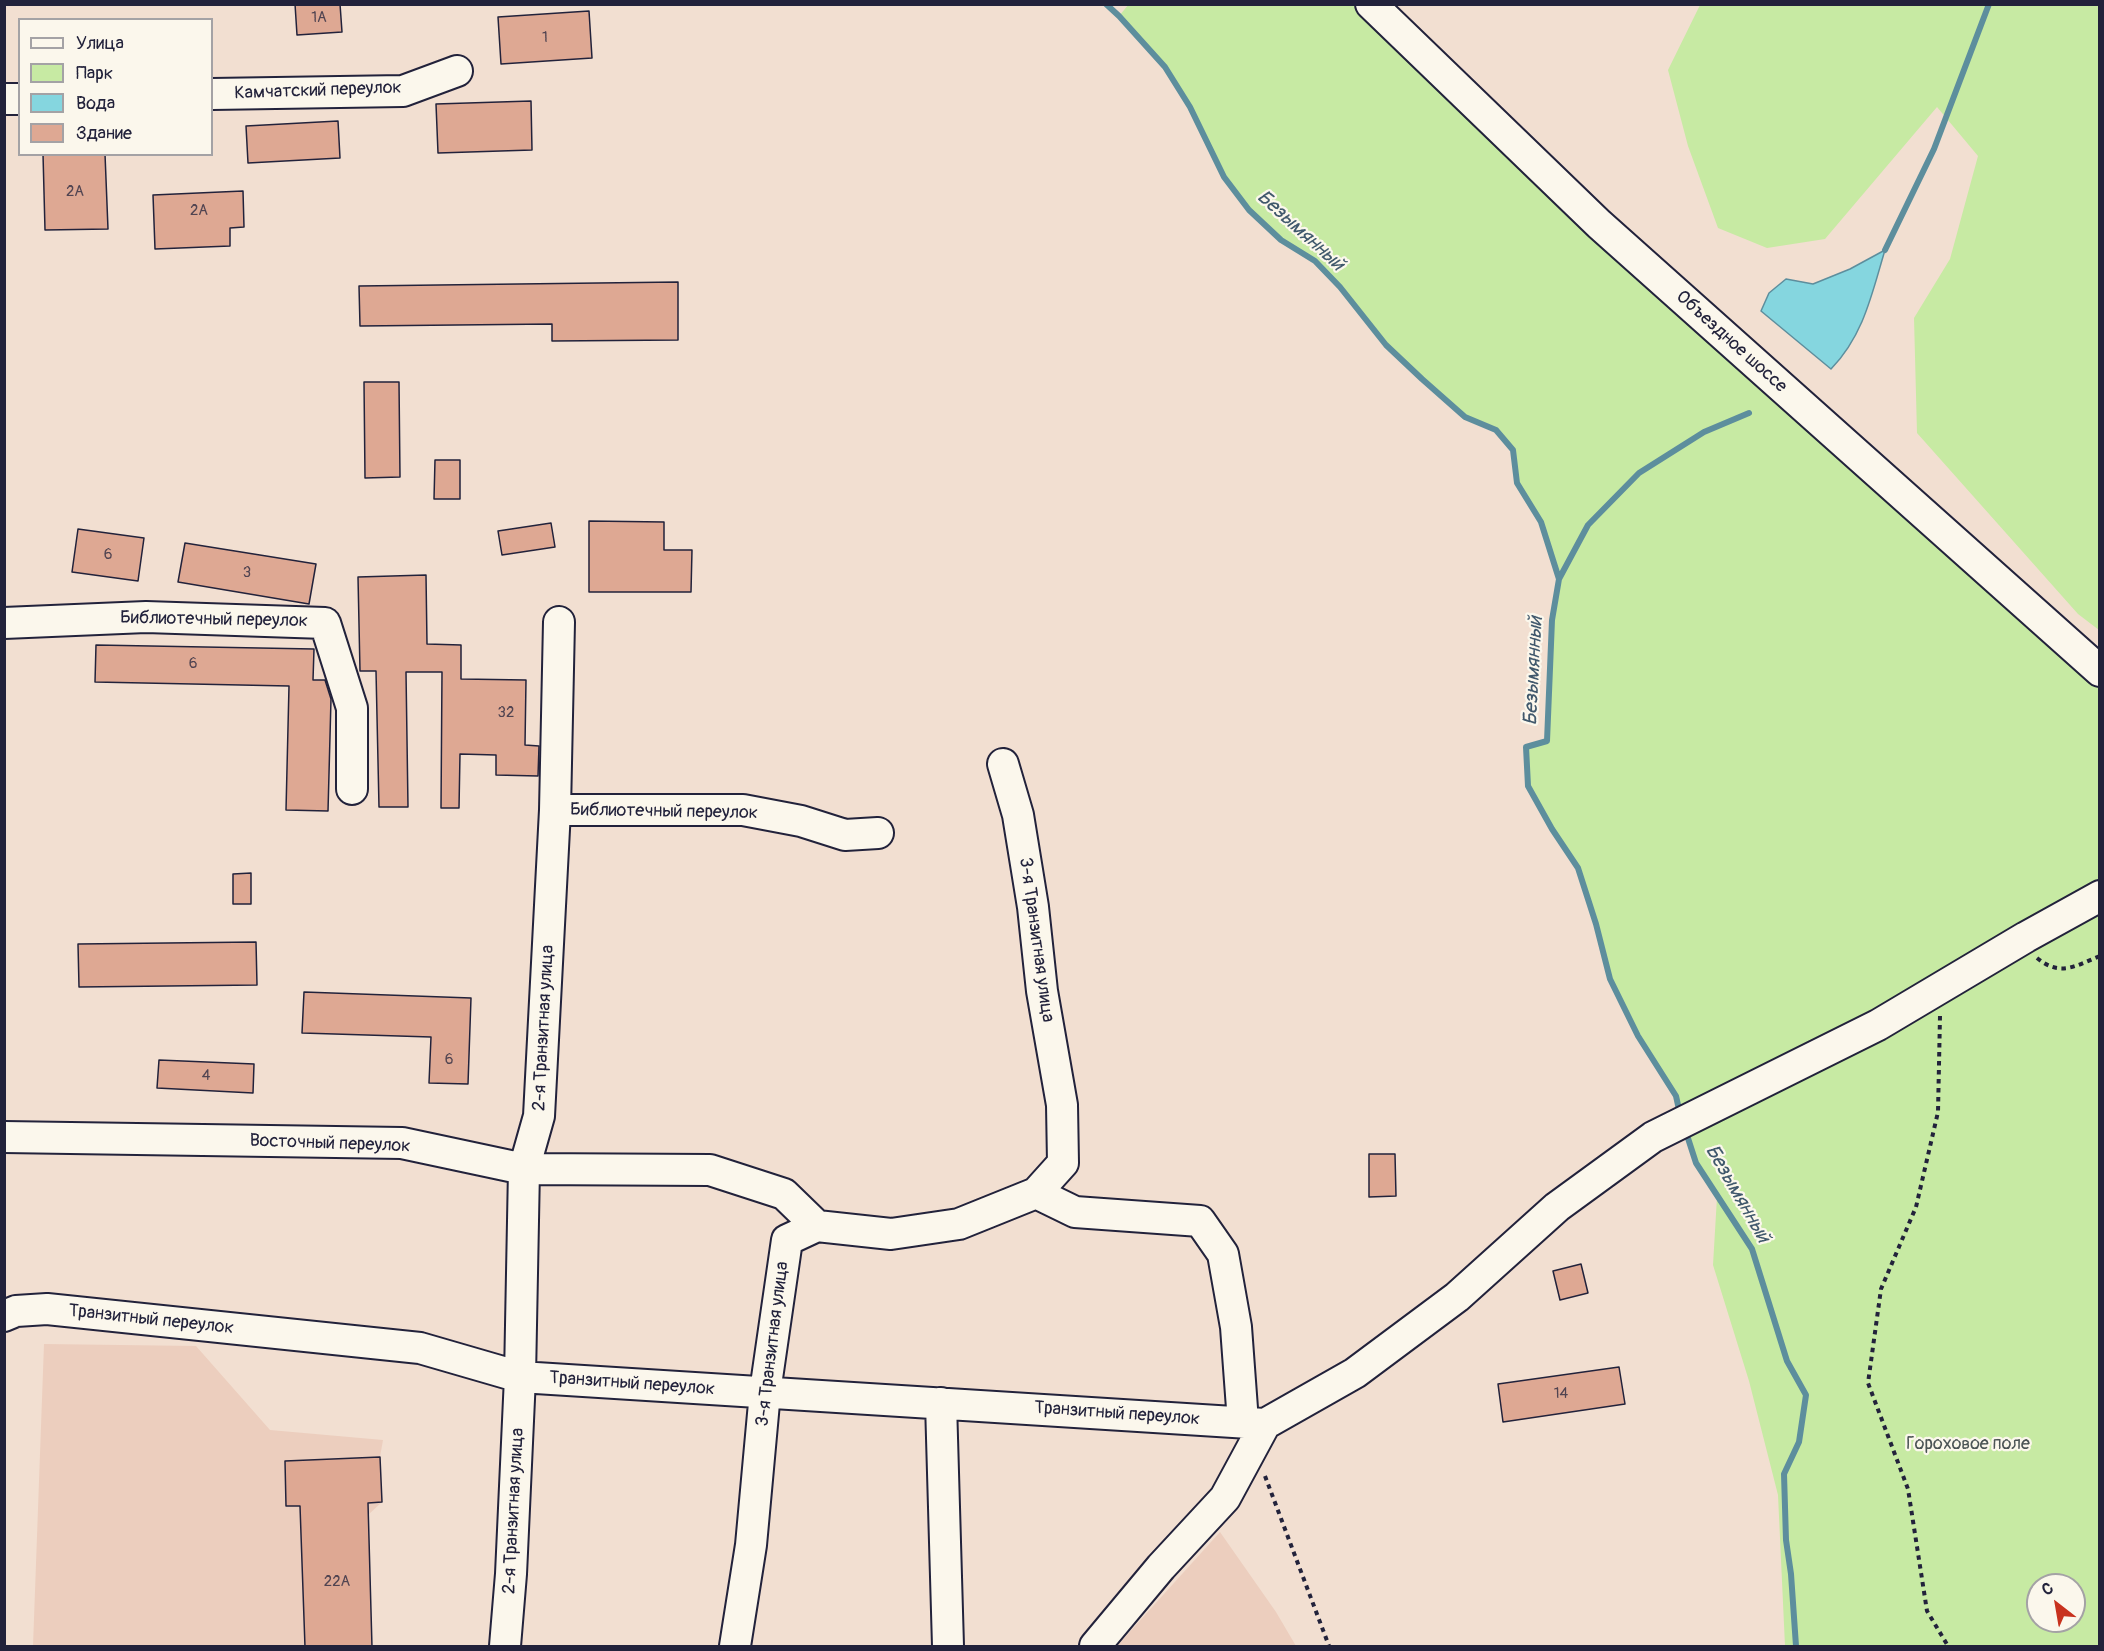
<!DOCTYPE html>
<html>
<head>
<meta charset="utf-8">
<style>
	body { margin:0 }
	#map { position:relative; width:2104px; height:1651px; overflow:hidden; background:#f2dfd1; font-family:Pangolin,sans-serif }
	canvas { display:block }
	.frame { position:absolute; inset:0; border:6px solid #22223b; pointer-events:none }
	.legend { position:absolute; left:18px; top:18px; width:195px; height:138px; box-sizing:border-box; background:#fbf7ec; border:2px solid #a4a2a5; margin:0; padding:8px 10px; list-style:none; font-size:18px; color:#22223b }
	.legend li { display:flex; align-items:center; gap:12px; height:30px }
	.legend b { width:30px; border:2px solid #a4a2a5 }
	.north { position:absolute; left:2026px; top:1573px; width:60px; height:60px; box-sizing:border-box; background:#fbf7ec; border:2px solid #a4a2a5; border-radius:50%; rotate:329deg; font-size:16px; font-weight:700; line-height:24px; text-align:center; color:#22223b }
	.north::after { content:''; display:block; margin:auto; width:21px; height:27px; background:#c8321e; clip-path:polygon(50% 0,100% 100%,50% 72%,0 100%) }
</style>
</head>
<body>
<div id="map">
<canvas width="2104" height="1651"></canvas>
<div class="frame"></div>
<ul class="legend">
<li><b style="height:8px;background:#fbf7ec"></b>Улица</li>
<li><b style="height:16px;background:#c7eaa3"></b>Парк</li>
<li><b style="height:16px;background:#85d6df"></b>Вода</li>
<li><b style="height:16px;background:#dea893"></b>Здание</li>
</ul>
<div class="north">С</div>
</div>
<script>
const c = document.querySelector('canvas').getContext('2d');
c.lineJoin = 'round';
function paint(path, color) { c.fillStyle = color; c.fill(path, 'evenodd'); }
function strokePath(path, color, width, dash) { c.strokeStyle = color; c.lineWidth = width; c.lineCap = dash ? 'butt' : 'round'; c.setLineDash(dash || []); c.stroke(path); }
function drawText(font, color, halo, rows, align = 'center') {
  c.font = font + ' Pangolin,sans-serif'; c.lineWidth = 4.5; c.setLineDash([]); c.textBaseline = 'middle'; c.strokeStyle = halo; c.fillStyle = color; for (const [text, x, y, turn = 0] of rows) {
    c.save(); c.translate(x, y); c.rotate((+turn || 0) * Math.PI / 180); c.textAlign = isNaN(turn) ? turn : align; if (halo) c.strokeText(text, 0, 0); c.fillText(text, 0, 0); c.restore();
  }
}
const built = new Path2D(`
	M 44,1344 L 196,1346 L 270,1430 L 383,1440 L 380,1457 L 382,1502 L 368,1515 L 372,1646 L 33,1646 Z
	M 1220,1532 L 1276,1612 L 1296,1646 L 1117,1646 Z`);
const green = new Path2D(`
	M 1129,4 L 1371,5 L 2099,671 L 2099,1646 L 1785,1646 L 1778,1495 L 1749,1381 L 1713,1265 L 1717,1197 L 1696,1163 L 1676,1096 L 1638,1036 L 1610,979 L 1596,924 L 1578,868 L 1552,829 L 1528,786 L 1526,747 L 1547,741 L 1552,620 L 1559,579 L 1541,522 L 1517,483 L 1513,450 L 1496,430 L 1465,417 L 1422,379 L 1386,345 L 1340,287 L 1315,262 L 1281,240 L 1249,210 L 1224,177 L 1190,107 L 1165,67 L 1119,16 ZM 2038,1585 L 2074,1585 L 2074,1621 L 2038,1621 Z
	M 1700,5 L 2099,5 L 2099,630 L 2078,614 L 1917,433 L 1914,318 L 1950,259 L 1978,156 L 1937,107 L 1825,239 L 1767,248 L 1718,228 L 1688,146 L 1668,70 Z`);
const water = new Path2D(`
	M 1885,250 C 1872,293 1864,335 1831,369 L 1761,311 L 1769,293 L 1786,279 L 1813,284 L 1850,269 Z`);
const stream = new Path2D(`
	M 1106,4 L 1119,16 L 1165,67 L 1190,107 L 1224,177 L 1249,210 L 1281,240 L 1315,261 L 1340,287 L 1386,345 L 1422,379 L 1465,417 L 1496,430 L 1513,450 L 1517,483 L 1541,522 L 1559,579 L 1552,620 L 1547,741 L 1526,747 L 1528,786 L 1552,829 L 1578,868 L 1596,924 L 1610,979 L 1638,1036 L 1676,1096 L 1680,1114
	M 1885,250 L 1934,149 L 1989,4
	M 1559,579 L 1588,525 L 1639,473 L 1704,432 L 1749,413
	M 1685,1129 L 1696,1163 L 1752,1249 L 1787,1361 L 1806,1395 L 1799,1442 L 1784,1474 L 1786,1540 L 1791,1574 L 1796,1646`);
const building = new Path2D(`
	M 295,4 L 340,4 L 342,32 L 297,35 Z
	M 589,11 L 592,58 L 501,64 L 498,17 Z
	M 531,101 L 532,150 L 438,153 L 436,104 Z
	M 338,121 L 340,158 L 248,163 L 246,126 Z
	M 43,154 L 105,154 L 108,229 L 45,230 Z
	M 243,191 L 244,227 L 230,228 L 230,246 L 155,249 L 153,195 Z
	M 678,282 L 678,340 L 552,341 L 552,324 L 360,326 L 359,286 Z
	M 364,382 L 399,382 L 400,477 L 365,478 Z
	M 435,460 L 460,460 L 460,499 L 434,499 Z
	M 589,521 L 664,522 L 664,550 L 692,550 L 691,592 L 589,592 Z
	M 551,523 L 555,547 L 502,555 L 498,531 Z
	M 78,529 L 144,538 L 138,581 L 72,572 Z
	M 185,543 L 316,564 L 309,604 L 178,582 Z
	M 426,575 L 427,644 L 461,645 L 461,679 L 526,680 L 525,745 L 539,746 L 538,776 L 496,775 L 496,755 L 460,754 L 459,808 L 441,808 L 442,672 L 406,672 L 408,807 L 379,807 L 376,671 L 360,671 L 358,577 Z
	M 96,645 L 314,649 L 313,680 L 325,680 L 331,699 L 328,811 L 286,810 L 289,686 L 95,682 Z
	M 251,873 L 251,904 L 233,904 L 233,874 Z
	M 256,942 L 257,985 L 79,987 L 78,944 Z
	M 304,992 L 471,998 L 468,1084 L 429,1083 L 431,1037 L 302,1033 Z
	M 159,1060 L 254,1064 L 253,1093 L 157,1088 Z
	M 1369,1154 L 1395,1154 L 1396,1196 L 1369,1197 Z
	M 1581,1264 L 1588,1293 L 1560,1300 L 1553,1271 Z
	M 1619,1367 L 1625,1404 L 1503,1422 L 1498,1384 Z
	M 380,1457 L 382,1502 L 368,1503 L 372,1647 L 305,1647 L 300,1506 L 286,1506 L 285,1461 Z`);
const path = new Path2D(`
	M 2037,958 C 2060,977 2075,966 2100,956
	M 1940,1016 L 1938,1112 L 1916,1207 L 1881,1289 L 1868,1383 L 1908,1489 L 1927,1611 L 1948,1646
	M 1265,1476 L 1329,1646`);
const minor = new Path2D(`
	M 1371,4 L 1599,224 L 2100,671
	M 212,94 L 403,91 L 457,71
	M 4,99 L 20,99
	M 4,623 L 146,617 L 325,623 L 352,708 L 352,789
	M 555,810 L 743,810 L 801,821 L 845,835 L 878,833
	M 4,1137 L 402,1143 L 524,1169 L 710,1170 L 784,1194 L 817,1226
	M 1036,1193 L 1075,1212 L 1200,1221 L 1223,1254 L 1236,1327 L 1243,1422
	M 4,1316 L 16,1311 L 47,1309 L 420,1348 L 520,1377 L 1265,1424
	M 941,1403 L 948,1646
	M 505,1646 L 511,1574 L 520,1377 L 524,1169 L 539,1116 L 555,810 L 559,622
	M 735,1646 L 751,1545 L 765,1392 L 787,1240 L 817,1226 L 891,1234 L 959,1224 L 1036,1193 L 1063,1163 L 1062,1105 L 1042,991 L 1033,907 L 1018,815 L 1003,764
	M 1095,1646 L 1161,1567 L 1225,1498 L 1265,1424 L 1355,1373 L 1457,1297 L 1557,1207 L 1653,1137 L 1878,1025 L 2026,937 L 2100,896`);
const numberNames = [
	["1А",319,18],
	["1",545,38],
	["2А",75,192],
	["2А",199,211],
	["6",108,555],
	["3",247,573],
	["6",193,664],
	["32",506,713],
	["6",449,1060],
	["4",206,1076],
	["14",1561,1394],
	["22А",337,1582]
];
const streetNames = [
	["Камчатский переулок",318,91,-2],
	["Объездное шоссе",1731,342,42],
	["Библиотечный переулок",214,620,1],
	["Библиотечный переулок",664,812,1],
	["3-я Транзитная улица",1036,940,82],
	["2-я Транзитная улица",544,1028,-87],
	["Восточный переулок",330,1144,2],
	["Транзитный переулок",151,1320,6],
	["3-я Транзитная улица",773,1344,-83],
	["Транзитный переулок",632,1384,4],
	["Транзитный переулок",1117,1414,4],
	["2-я Транзитная улица",514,1511,-87]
];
const parkNames = [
	["Гороховое поле",1968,1444]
];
const waterNames = [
	["Безымянный",1300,231,42],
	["Безымянный",1534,671,-87],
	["Безымянный",1737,1194,60]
];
paint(built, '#eccebe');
paint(green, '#c7eaa3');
paint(water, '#85d6df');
strokePath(water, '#5d8e9d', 1.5);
strokePath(stream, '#5d8e9d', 6);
paint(building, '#dea893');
strokePath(building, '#22223b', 1.5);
strokePath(minor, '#22223b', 34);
strokePath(path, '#22223b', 4, [4.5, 4.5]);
strokePath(minor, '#fbf7ec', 30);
drawText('15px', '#514451', null, numberNames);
drawText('18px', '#22223b', '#fbf7ec', streetNames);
drawText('18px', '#4b5455', '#fbf7ec', parkNames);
drawText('italic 20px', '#40586c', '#fbf7ec', waterNames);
</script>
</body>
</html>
